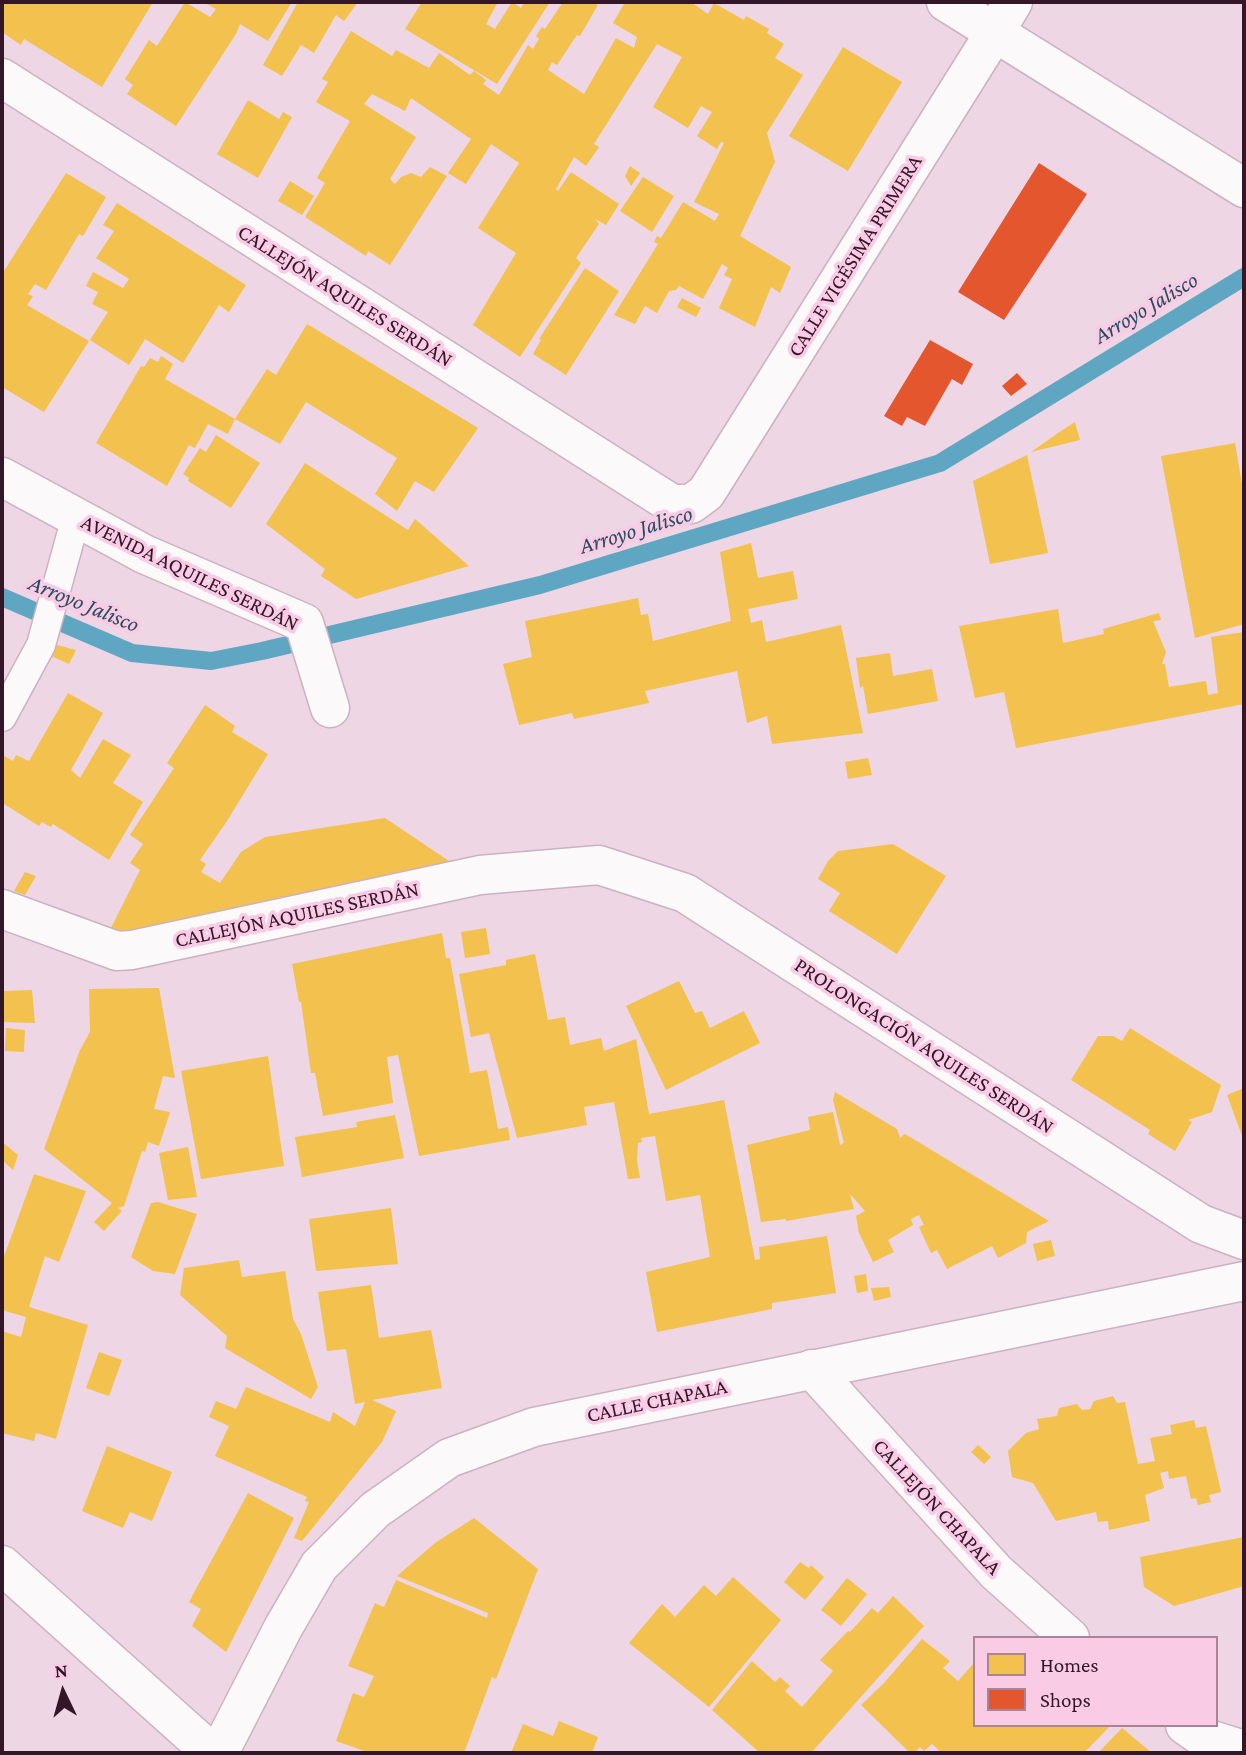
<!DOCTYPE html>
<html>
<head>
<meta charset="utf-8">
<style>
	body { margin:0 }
	#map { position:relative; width:1246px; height:1755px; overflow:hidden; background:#eed6e4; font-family:"Crimson Pro",serif }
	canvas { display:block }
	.frame { position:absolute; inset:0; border:4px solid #331728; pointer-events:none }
	.legend { position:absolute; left:973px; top:1636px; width:245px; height:91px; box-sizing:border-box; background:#f9cbe5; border:2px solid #aa8399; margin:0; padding:9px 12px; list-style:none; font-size:21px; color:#331728 }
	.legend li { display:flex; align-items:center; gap:14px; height:35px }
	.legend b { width:35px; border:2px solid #aa8399 }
	.north { position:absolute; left:28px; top:1657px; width:70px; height:70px; -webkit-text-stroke:5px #f9cbe5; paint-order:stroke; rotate:355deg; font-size:19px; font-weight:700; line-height:28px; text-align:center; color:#331728 }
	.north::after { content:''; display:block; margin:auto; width:24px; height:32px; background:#331728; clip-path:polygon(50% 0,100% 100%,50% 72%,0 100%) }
</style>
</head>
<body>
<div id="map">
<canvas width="1246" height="1755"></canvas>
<div class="frame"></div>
<ul class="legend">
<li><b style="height:19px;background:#f2c14e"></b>Homes</li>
<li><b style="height:19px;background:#e4572e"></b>Shops</li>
</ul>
<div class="north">N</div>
</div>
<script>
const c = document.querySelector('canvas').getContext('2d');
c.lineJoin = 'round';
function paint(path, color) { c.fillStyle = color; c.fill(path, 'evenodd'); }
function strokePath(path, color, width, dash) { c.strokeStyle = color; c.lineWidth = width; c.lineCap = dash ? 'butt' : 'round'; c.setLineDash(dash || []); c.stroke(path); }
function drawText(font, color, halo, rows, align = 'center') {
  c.font = font + ' "Crimson Pro",serif'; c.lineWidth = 7; c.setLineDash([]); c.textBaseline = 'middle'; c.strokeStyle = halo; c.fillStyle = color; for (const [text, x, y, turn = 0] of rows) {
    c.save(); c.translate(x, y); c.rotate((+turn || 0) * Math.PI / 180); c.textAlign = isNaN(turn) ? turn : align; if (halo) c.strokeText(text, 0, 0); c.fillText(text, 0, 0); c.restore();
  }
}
const homes = new Path2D(`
	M 2,2 L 153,2 L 102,87 L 24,39 L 21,45 L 2,32 Z
	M 185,2 L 210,17 L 216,9 L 203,2 L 292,2 L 268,41 L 240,24 L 236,34 L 176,126 L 127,94 L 133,85 L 125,79 L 149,40 L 157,46 Z
	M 298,2 L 358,2 L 344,21 L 336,15 L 314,53 L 301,45 L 282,76 L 263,65 Z
	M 422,2 L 498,2 L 486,24 L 495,29 L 512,2 L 521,8 L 525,2 L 550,2 L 497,84 L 405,29 Z
	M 563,2 L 592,2 L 598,5 L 580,36 L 577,35 L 557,65 L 552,62 L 548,70 L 584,94 L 616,38 L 634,48 L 637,37 L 613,23 L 625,2 L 691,2 L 708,14 L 714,3 L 744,20 L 746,16 L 769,29 L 767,33 L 784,44 L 775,58 L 803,75 L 767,133 L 775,162 L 740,236 L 791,267 L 780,293 L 771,287 L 755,327 L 719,308 L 732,279 L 724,275 L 728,268 L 722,264 L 703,299 L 679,286 L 676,290 L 669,291 L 657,313 L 645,306 L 635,324 L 614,315 L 658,244 L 654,242 L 657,236 L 661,238 L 683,202 L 715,221 L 719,214 L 694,202 L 724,143 L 721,142 L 717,149 L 697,136 L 712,112 L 701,106 L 688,128 L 653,107 L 682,57 L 657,44 L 594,144 L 599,147 L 586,166 L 574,157 L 556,189 L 558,191 L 571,172 L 619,204 L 606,225 L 595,219 L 599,224 L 576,258 L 581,263 L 520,357 L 473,325 L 516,253 L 478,228 L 519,163 L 491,144 L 466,184 L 448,173 L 471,139 L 411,98 L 405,111 L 372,94 L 364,104 L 416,137 L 390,179 L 395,184 L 401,177 L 411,173 L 421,177 L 430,167 L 447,176 L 390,265 L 368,251 L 366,256 L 305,217 L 325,183 L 317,178 L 350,121 L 316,102 L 328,82 L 322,79 L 351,31 L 392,56 L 396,50 L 429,68 L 439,53 L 470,75 L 474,71 L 486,80 L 483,84 L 499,95 L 528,45 L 533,49 L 539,39 L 536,36 L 542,27 L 545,29 Z
	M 843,47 L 902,82 L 848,171 L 789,136 Z
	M 248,100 L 279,119 L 283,112 L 292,117 L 258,178 L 217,154 Z
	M 630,166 L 640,173 L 631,186 L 625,176 Z
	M 66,173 L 106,197 L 83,236 L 79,234 L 46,290 L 35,284 L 28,294 L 33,296 L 27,305 L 89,341 L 44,412 L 2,387 L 2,274 Z
	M 643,177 L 674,196 L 652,232 L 620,211 Z
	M 290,181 L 314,196 L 302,215 L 278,201 Z
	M 117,203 L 246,285 L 229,312 L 219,305 L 183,363 L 145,339 L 129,365 L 90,340 L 108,312 L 92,304 L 98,292 L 86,286 L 93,272 L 123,288 L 129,279 L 96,258 L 114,231 L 103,225 Z
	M 585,268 L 619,291 L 566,375 L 533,354 L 541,340 L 539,339 Z
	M 682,298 L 701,308 L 696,317 L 677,307 Z
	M 307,324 L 478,428 L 434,492 L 415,481 L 397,511 L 375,494 L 397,458 L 306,402 L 280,444 L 235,419 L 267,369 L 276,375 Z
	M 161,356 L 173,364 L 165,379 L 235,419 L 228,434 L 208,424 L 195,448 L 189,445 L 167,486 L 96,443 L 141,366 L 144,367 L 150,358 L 158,362 Z
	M 1075,422 L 1080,440 L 1031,452 L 1058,433 Z
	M 216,435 L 260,463 L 231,508 L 188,481 L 189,478 L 183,474 L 200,448 L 206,452 Z
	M 1235,443 L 1244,496 L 1244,624 L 1195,638 L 1161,456 Z
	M 1027,455 L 1048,553 L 990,564 L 973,481 Z
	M 305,463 L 408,530 L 415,519 L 469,566 L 356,599 L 321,576 L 325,569 L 266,524 Z
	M 751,543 L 758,578 L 793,571 L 798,599 L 748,609 L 751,623 L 762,620 L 766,642 L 841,625 L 863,733 L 772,744 L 767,716 L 747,723 L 737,671 L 645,691 L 649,703 L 574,719 L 572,713 L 519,725 L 503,664 L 532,657 L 525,621 L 638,598 L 641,615 L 648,614 L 653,641 L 731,621 L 720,552 Z
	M 1058,609 L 1063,643 L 1104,634 L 1103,629 L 1159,613 L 1161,620 L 1153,621 L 1166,652 L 1162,664 L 1165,664 L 1169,687 L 1206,681 L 1208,695 L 1218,693 L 1211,637 L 1244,632 L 1244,704 L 1016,748 L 1004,692 L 975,698 L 959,626 Z
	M 57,645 L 76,650 L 69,664 L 49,655 Z
	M 890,653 L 893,676 L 932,669 L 938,701 L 868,714 L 863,686 L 860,688 L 856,658 Z
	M 68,693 L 103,713 L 71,770 L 80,778 L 103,739 L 131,755 L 113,783 L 143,802 L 109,860 L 53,824 L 51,827 L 42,822 L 39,826 L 4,804 L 2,808 L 2,755 L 13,761 L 16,755 L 29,761 Z
	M 205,705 L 235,726 L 232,732 L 268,754 L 227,821 L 200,860 L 206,864 L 201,872 L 220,883 L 241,852 L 265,837 L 385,818 L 455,865 L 125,935 L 110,930 L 140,870 L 130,863 L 143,844 L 130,835 L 174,768 L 167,763 Z
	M 868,758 L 872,775 L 848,779 L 845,762 Z
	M 893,844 L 946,876 L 897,954 L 829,911 L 840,893 L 818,879 L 828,861 L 838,851 Z
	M 25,872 L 36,876 L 25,895 L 14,891 Z
	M 486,928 L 490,954 L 465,958 L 461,932 Z
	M 442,933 L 446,958 L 450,958 L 470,1073 L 487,1070 L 498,1129 L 508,1127 L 510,1140 L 419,1156 L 398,1055 L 387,1057 L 393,1103 L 323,1116 L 315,1073 L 311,1073 L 301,1002 L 299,1002 L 292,964 Z
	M 535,954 L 548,1020 L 565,1017 L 570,1045 L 601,1038 L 604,1051 L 636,1039 L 649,1114 L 724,1100 L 755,1260 L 760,1259 L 759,1247 L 827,1236 L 836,1293 L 772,1303 L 772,1309 L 657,1332 L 646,1272 L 710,1257 L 700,1195 L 666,1201 L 655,1136 L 641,1138 L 642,1142 L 638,1143 L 637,1160 L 640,1178 L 628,1179 L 614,1102 L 584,1107 L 587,1125 L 517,1138 L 489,1033 L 471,1037 L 459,974 L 506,965 L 506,960 Z
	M 679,981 L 695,1013 L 702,1011 L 710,1028 L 744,1011 L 760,1043 L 666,1090 L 626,1006 Z
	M 159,988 L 175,1078 L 163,1076 L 154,1109 L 170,1112 L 159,1146 L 148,1142 L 145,1152 L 142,1151 L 124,1206 L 118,1208 L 122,1211 L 104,1231 L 94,1222 L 112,1203 L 44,1149 L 80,1050 L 90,1032 L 89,989 Z
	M 32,990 L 35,1023 L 2,1022 L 3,991 Z
	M 6,1028 L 25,1030 L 24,1052 L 5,1051 Z
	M 1130,1028 L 1221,1085 L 1212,1112 L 1188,1120 L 1192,1122 L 1175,1151 L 1148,1134 L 1150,1130 L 1071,1080 L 1098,1036 L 1113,1036 L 1122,1041 Z
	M 268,1056 L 284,1166 L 201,1179 L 181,1071 Z
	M 1244,1088 L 1244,1141 L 1227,1095 Z
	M 835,1092 L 897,1129 L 900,1138 L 905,1134 L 1049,1221 L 1027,1232 L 1026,1243 L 998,1258 L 992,1246 L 947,1269 L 937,1250 L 931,1253 L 919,1227 L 924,1225 L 919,1215 L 911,1219 L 913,1225 L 888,1240 L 894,1252 L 873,1262 L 859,1233 L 856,1216 L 865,1211 L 850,1194 L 854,1209 L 786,1221 L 786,1219 L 761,1222 L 747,1145 L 810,1130 L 808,1117 L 833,1112 L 840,1145 L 844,1143 L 833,1100 Z
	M 395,1115 L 404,1158 L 302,1177 L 295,1137 L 357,1127 L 356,1122 Z
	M 2,1142 L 18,1155 L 13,1170 L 2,1160 Z
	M 188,1147 L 197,1197 L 168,1200 L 159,1153 Z
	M 34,1174 L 86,1191 L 59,1262 L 45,1256 L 29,1307 L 88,1325 L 56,1439 L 36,1433 L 34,1441 L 2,1433 L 2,1331 L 21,1337 L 26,1317 L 2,1310 L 2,1262 Z
	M 158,1202 L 197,1214 L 175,1274 L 153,1271 L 131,1257 L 151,1203 Z
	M 391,1208 L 398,1264 L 316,1271 L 309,1219 Z
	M 1051,1240 L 1055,1256 L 1037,1261 L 1033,1244 Z
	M 239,1260 L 242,1277 L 285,1271 L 293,1319 L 301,1334 L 318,1387 L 311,1399 L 225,1348 L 227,1336 L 180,1295 L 184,1268 Z
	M 866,1274 L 868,1291 L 857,1293 L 854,1276 Z
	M 371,1285 L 379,1338 L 431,1330 L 442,1388 L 372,1400 L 396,1411 L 382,1442 L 302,1541 L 294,1538 L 309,1502 L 305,1501 L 307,1497 L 215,1456 L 229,1426 L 209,1417 L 216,1401 L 236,1409 L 246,1387 L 330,1422 L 333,1412 L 355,1426 L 365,1402 L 355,1404 L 346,1349 L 327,1351 L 318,1292 Z
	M 889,1287 L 891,1297 L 874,1301 L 871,1288 Z
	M 99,1352 L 122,1360 L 109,1396 L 86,1388 Z
	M 1113,1396 L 1117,1403 L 1125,1402 L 1138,1464 L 1155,1461 L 1150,1438 L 1172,1434 L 1170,1425 L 1194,1420 L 1196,1428 L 1206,1426 L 1221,1492 L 1209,1495 L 1211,1502 L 1198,1505 L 1196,1498 L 1191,1499 L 1186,1476 L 1169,1479 L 1168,1471 L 1160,1473 L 1164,1488 L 1145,1495 L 1150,1521 L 1109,1530 L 1108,1521 L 1098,1522 L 1096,1512 L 1056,1521 L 1033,1483 L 1012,1477 L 1008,1451 L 1026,1433 L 1039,1429 L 1037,1419 L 1057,1416 L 1059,1408 L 1077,1404 L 1082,1410 L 1090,1409 L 1094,1401 Z
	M 978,1445 L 991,1457 L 984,1464 L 971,1452 Z
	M 107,1446 L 172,1472 L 152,1521 L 130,1512 L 123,1528 L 82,1511 Z
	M 248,1493 L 294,1518 L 226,1652 L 192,1626 L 201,1609 L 189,1602 Z
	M 474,1518 L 538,1569 L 496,1679 L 492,1677 L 464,1753 L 370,1753 L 336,1741 L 353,1693 L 364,1697 L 374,1676 L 348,1666 L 375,1603 L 384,1607 L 396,1580 L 487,1618 L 488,1613 L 397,1576 L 435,1543 Z
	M 1244,1537 L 1244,1586 L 1174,1606 L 1144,1587 L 1140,1557 Z
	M 800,1562 L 809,1568 L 811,1565 L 824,1577 L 805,1600 L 784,1582 Z
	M 733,1577 L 781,1620 L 709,1707 L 629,1643 L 662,1604 L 675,1617 L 704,1585 L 716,1596 Z
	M 847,1578 L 867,1594 L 841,1626 L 821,1610 Z
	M 893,1596 L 924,1626 L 811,1753 L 760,1753 L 712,1710 L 752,1661 L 775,1682 L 780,1677 L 790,1686 L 785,1691 L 802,1707 L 833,1671 L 820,1660 L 848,1631 L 850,1632 L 872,1608 L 878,1613 Z
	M 922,1639 L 950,1661 L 943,1668 L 958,1681 L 975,1662 L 975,1725 L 1111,1725 L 1084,1753 L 942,1753 L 932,1744 L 924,1751 L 920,1747 L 914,1753 L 910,1753 L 861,1705 L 884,1683 Z
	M 559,1721 L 598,1737 L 592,1753 L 511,1753 L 523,1724 L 553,1736 Z
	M 1122,1728 L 1152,1753 L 1098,1753 Z`);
const shops = new Path2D(`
	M 1039,163 L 1087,194 L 1004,320 L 958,292 Z
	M 930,340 L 973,364 L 962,385 L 952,379 L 925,426 L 907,417 L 902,426 L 884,416 Z
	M 1017,373 L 1027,384 L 1011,396 L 1002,386 Z`);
const stream = new Path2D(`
	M 2,597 L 132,653 L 211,661 L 262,651 L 540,585 L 940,463 L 1244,277`);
const lane = new Path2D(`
	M 2,717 L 41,645 L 76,517`);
const street = new Path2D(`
	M 2,78 L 672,504 L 691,504 L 706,493 L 995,32
	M 2,477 L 144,554 L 304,623 L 330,708
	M 2,909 L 117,951 L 132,950 L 480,875 L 599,865 L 685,893 L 1201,1224 L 1244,1240
	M 812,1369 L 996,1572 L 1070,1638
	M 2,1565 L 212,1753
	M 1185,1725 L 1202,1737 L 1244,1750`);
const secondary = new Path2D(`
	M 946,2 L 1244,188
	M 995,32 L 1013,2
	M 219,1753 L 283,1628 L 319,1566 L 375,1510 L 449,1458 L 534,1427 L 1244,1281`);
const streetNames = [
	["CALLE VIGÉSIMA PRIMERA",855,256,-58],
	["CALLEJÓN AQUILES SERDÁN",345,296,32],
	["AVENIDA AQUILES SERDÁN",190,573,26],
	["CALLEJÓN AQUILES SERDÁN",297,915,-12],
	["PROLONGACIÓN AQUILES SERDÁN",924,1046,33],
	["CALLE CHAPALA",657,1401,-12],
	["CALLEJÓN CHAPALA",937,1507,47]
];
const waterNames = [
	["Arroyo Jalisco",1146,308,-31],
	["Arroyo Jalisco",636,530,-17],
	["Arroyo Jalisco",84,604,22]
];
paint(homes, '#f2c14e');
paint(shops, '#e4572e');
strokePath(stream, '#5fa6c2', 18);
strokePath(lane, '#cbb2c1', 31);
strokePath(street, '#cbb2c1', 41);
strokePath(secondary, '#cbb2c1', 41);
strokePath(lane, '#fcf9fb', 28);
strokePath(street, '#fcf9fb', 38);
strokePath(secondary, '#fcf9fb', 38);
drawText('21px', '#331728', '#f9cbe5', streetNames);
drawText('italic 23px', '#234e5e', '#f9cbe5', waterNames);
</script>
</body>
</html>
